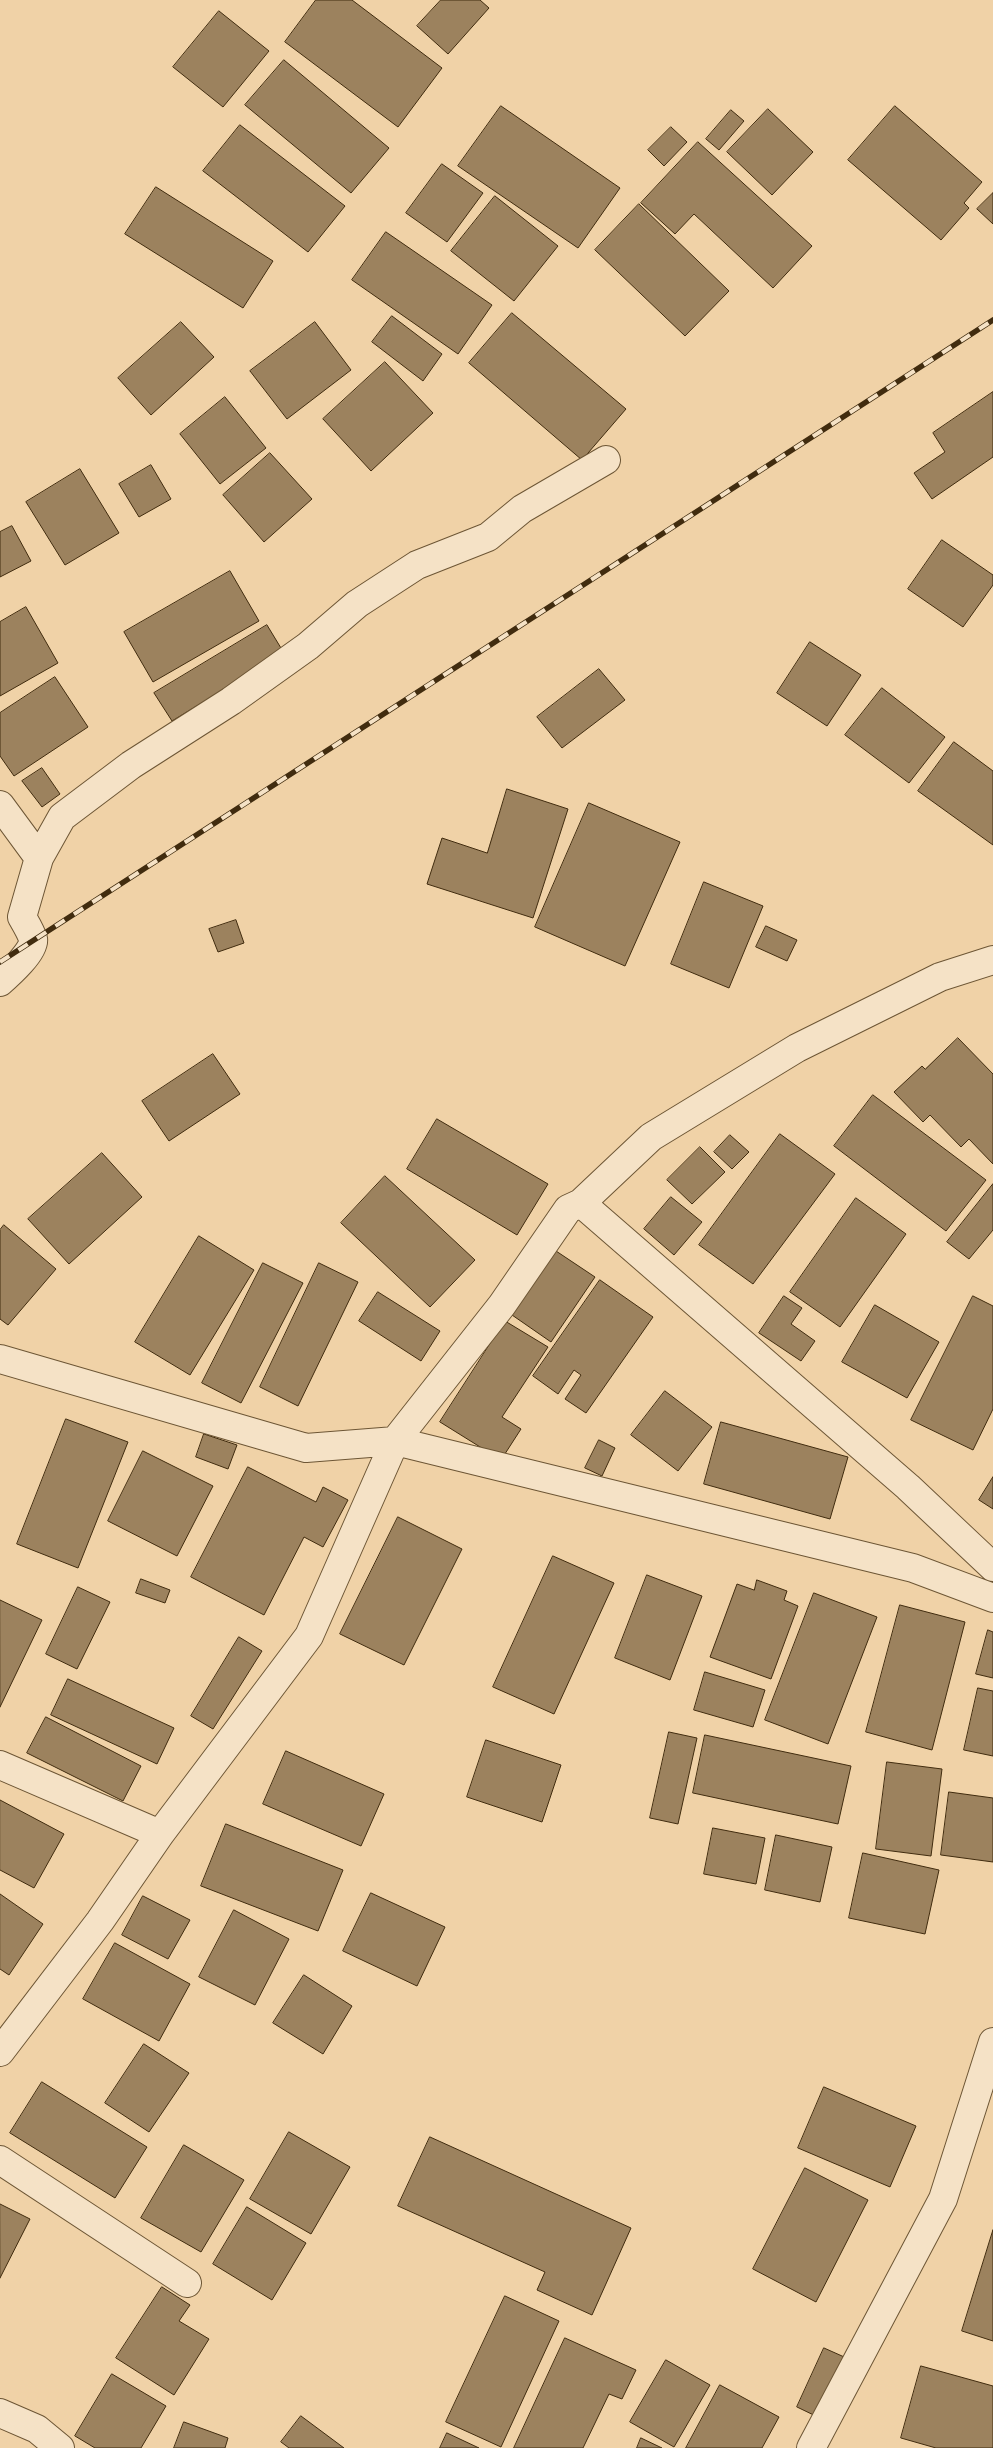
<!DOCTYPE html>
<html>
<head>
<meta charset="utf-8">
<style>
	body { margin:0 }
	canvas { display:block; background:#f0d2a7 }
</style>
</head>
<body>
<canvas width="993" height="2448"></canvas>
<script>
const c = document.querySelector('canvas').getContext('2d');
c.lineJoin = 'round';
function paint(path, color) { c.fillStyle = color; c.fill(path, 'evenodd'); }
function strokePath(path, color, width, dash) { c.strokeStyle = color; c.lineWidth = width; c.lineCap = dash ? 'butt' : 'round'; c.setLineDash(dash || []); c.stroke(path); }
const building = new Path2D(`
	M 316,0 L 352,0 L 442,68 L 398,127 L 285,42 Z
	M 441,0 L 480,0 L 489,8 L 448,54 L 417,26 Z
	M 219,11 L 269,51 L 223,107 L 173,67 Z
	M 284,60 L 389,148 L 351,193 L 245,105 Z
	M 501,106 L 620,188 L 578,248 L 458,166 Z
	M 895,106 L 982,182 L 964,203 L 969,208 L 941,240 L 848,160 Z
	M 768,109 L 813,152 L 772,195 L 727,152 Z
	M 731,110 L 744,121 L 719,150 L 706,139 Z
	M 240,125 L 345,206 L 308,252 L 203,171 Z
	M 671,127 L 687,142 L 664,166 L 648,150 Z
	M 698,142 L 812,246 L 773,288 L 694,214 L 675,234 L 641,203 Z
	M 442,164 L 483,193 L 447,242 L 406,213 Z
	M 156,187 L 273,261 L 243,308 L 125,234 Z
	M 993,193 L 993,224 L 977,209 Z
	M 495,196 L 558,246 L 514,301 L 451,251 Z
	M 639,204 L 729,291 L 685,336 L 595,250 Z
	M 386,232 L 492,305 L 458,354 L 352,280 Z
	M 512,313 L 626,409 L 582,460 L 469,363 Z
	M 392,316 L 442,354 L 423,381 L 372,342 Z
	M 181,322 L 214,357 L 151,415 L 118,378 Z
	M 315,322 L 351,370 L 287,419 L 250,371 Z
	M 385,362 L 433,413 L 371,471 L 323,419 Z
	M 993,392 L 993,457 L 932,499 L 914,473 L 945,452 L 933,433 Z
	M 225,397 L 266,448 L 220,484 L 180,434 Z
	M 270,453 L 312,499 L 264,542 L 223,495 Z
	M 151,465 L 171,499 L 139,517 L 119,484 Z
	M 80,469 L 119,533 L 65,565 L 26,502 Z
	M 12,526 L 31,561 L 0,577 L 0,532 Z
	M 942,540 L 993,575 L 993,585 L 963,627 L 908,589 Z
	M 230,571 L 259,621 L 153,682 L 124,632 Z
	M 26,607 L 58,663 L 0,696 L 0,622 Z
	M 267,625 L 284,653 L 172,721 L 154,693 Z
	M 810,642 L 861,675 L 827,726 L 777,693 Z
	M 599,669 L 625,700 L 562,748 L 537,717 Z
	M 55,677 L 88,727 L 14,776 L 0,756 L 0,713 Z
	M 882,688 L 945,737 L 909,783 L 845,735 Z
	M 954,742 L 993,771 L 993,845 L 918,791 Z
	M 42,768 L 60,794 L 42,807 L 22,781 Z
	M 507,789 L 568,809 L 533,918 L 427,884 L 442,838 L 487,853 Z
	M 589,803 L 680,842 L 625,966 L 535,927 Z
	M 704,882 L 763,906 L 729,988 L 671,964 Z
	M 236,920 L 244,943 L 218,952 L 209,929 Z
	M 766,926 L 797,940 L 787,961 L 756,947 Z
	M 958,1038 L 993,1074 L 993,1164 L 969,1139 L 961,1147 L 930,1115 L 923,1122 L 894,1092 L 922,1066 L 925,1069 Z
	M 213,1054 L 240,1094 L 169,1141 L 142,1101 Z
	M 873,1095 L 986,1180 L 946,1231 L 834,1146 Z
	M 437,1119 L 548,1184 L 517,1235 L 407,1169 Z
	M 780,1134 L 835,1174 L 753,1284 L 699,1245 Z
	M 730,1135 L 749,1152 L 732,1169 L 714,1152 Z
	M 700,1147 L 725,1172 L 692,1204 L 667,1180 Z
	M 102,1153 L 142,1197 L 69,1264 L 28,1219 Z
	M 385,1176 L 475,1260 L 430,1307 L 341,1223 Z
	M 993,1184 L 993,1230 L 969,1259 L 947,1242 Z
	M 671,1197 L 702,1222 L 674,1255 L 644,1229 Z
	M 856,1198 L 906,1234 L 840,1327 L 790,1292 Z
	M 4,1225 L 56,1269 L 8,1325 L 0,1319 L 0,1230 Z
	M 199,1236 L 254,1270 L 190,1375 L 135,1342 Z
	M 556,1251 L 595,1277 L 551,1342 L 512,1315 Z
	M 263,1263 L 303,1283 L 241,1403 L 202,1383 Z
	M 319,1263 L 358,1282 L 298,1406 L 260,1387 Z
	M 600,1280 L 653,1317 L 586,1413 L 565,1399 L 581,1375 L 574,1370 L 558,1394 L 533,1376 Z
	M 378,1292 L 440,1331 L 421,1361 L 359,1321 Z
	M 784,1296 L 802,1308 L 791,1324 L 815,1341 L 801,1361 L 759,1333 Z
	M 973,1296 L 993,1306 L 993,1409 L 973,1450 L 911,1420 Z
	M 875,1305 L 939,1342 L 907,1398 L 842,1362 Z
	M 505,1321 L 548,1347 L 502,1417 L 521,1429 L 501,1460 L 440,1422 Z
	M 665,1391 L 712,1427 L 678,1471 L 631,1435 Z
	M 66,1419 L 128,1442 L 78,1568 L 17,1544 Z
	M 721,1422 L 848,1457 L 830,1519 L 704,1484 Z
	M 204,1434 L 237,1445 L 228,1469 L 196,1457 Z
	M 599,1440 L 615,1448 L 602,1476 L 585,1468 Z
	M 143,1451 L 213,1486 L 177,1556 L 108,1521 Z
	M 248,1467 L 316,1502 L 323,1487 L 348,1500 L 323,1547 L 304,1537 L 264,1615 L 191,1577 Z
	M 993,1477 L 993,1509 L 979,1500 Z
	M 398,1517 L 462,1549 L 404,1665 L 340,1634 Z
	M 553,1556 L 614,1583 L 554,1714 L 493,1687 Z
	M 647,1575 L 702,1596 L 670,1680 L 615,1658 Z
	M 141,1579 L 170,1590 L 165,1603 L 136,1593 Z
	M 757,1580 L 787,1591 L 784,1600 L 798,1606 L 771,1679 L 710,1657 L 737,1584 L 754,1590 Z
	M 78,1587 L 110,1602 L 77,1669 L 46,1654 Z
	M 814,1593 L 877,1617 L 828,1744 L 765,1720 Z
	M 0,1600 L 42,1620 L 0,1707 Z
	M 900,1605 L 965,1622 L 932,1750 L 866,1732 Z
	M 988,1630 L 993,1632 L 993,1678 L 976,1674 Z
	M 239,1637 L 262,1651 L 213,1729 L 191,1716 Z
	M 705,1672 L 765,1690 L 753,1727 L 694,1710 Z
	M 68,1679 L 174,1728 L 157,1764 L 51,1715 Z
	M 978,1688 L 993,1691 L 993,1756 L 964,1750 Z
	M 46,1717 L 141,1766 L 123,1801 L 27,1753 Z
	M 669,1732 L 697,1738 L 678,1824 L 650,1818 Z
	M 705,1735 L 851,1766 L 838,1824 L 693,1793 Z
	M 486,1740 L 561,1765 L 542,1822 L 467,1797 Z
	M 286,1751 L 384,1794 L 361,1846 L 263,1804 Z
	M 887,1762 L 942,1769 L 931,1856 L 876,1849 Z
	M 949,1792 L 993,1798 L 993,1862 L 941,1855 Z
	M 0,1800 L 64,1834 L 34,1888 L 0,1870 Z
	M 226,1824 L 343,1870 L 318,1931 L 201,1886 Z
	M 713,1828 L 765,1838 L 756,1884 L 704,1874 Z
	M 776,1835 L 832,1847 L 820,1902 L 765,1890 Z
	M 863,1853 L 939,1870 L 925,1934 L 849,1918 Z
	M 371,1893 L 445,1927 L 417,1986 L 343,1951 Z
	M 0,1894 L 43,1924 L 9,1975 L 0,1969 Z
	M 143,1896 L 190,1920 L 168,1959 L 122,1935 Z
	M 234,1910 L 289,1939 L 255,2005 L 199,1977 Z
	M 115,1943 L 190,1984 L 159,2041 L 83,1999 Z
	M 304,1975 L 352,2006 L 323,2054 L 273,2023 Z
	M 144,2044 L 189,2073 L 149,2132 L 105,2103 Z
	M 42,2082 L 147,2147 L 115,2198 L 10,2133 Z
	M 824,2087 L 916,2126 L 890,2187 L 798,2148 Z
	M 289,2132 L 350,2167 L 311,2234 L 250,2199 Z
	M 430,2137 L 631,2228 L 592,2315 L 537,2290 L 545,2272 L 398,2206 Z
	M 184,2145 L 244,2180 L 201,2252 L 141,2218 Z
	M 805,2168 L 868,2200 L 816,2302 L 753,2269 Z
	M 0,2204 L 30,2219 L 0,2278 Z
	M 247,2207 L 306,2243 L 272,2300 L 213,2264 Z
	M 993,2230 L 993,2341 L 962,2331 Z
	M 162,2287 L 190,2305 L 179,2321 L 209,2339 L 174,2395 L 116,2358 Z
	M 505,2296 L 559,2321 L 501,2447 L 446,2422 Z
	M 565,2338 L 636,2370 L 622,2399 L 609,2394 L 583,2448 L 514,2448 Z
	M 824,2348 L 851,2360 L 824,2420 L 797,2407 Z
	M 666,2360 L 710,2385 L 674,2447 L 630,2422 Z
	M 921,2366 L 993,2386 L 993,2448 L 936,2448 L 901,2438 Z
	M 112,2374 L 166,2406 L 141,2448 L 95,2448 L 75,2436 Z
	M 720,2385 L 779,2417 L 762,2448 L 686,2448 Z
	M 301,2416 L 344,2448 L 289,2448 L 281,2442 Z
	M 184,2422 L 228,2438 L 225,2448 L 174,2448 Z
	M 447,2433 L 479,2448 L 440,2448 Z
	M 641,2438 L 662,2448 L 637,2448 Z`);
const minor = new Path2D(`
	M 0,805 L 39,858
	M 0,982 C 8,975 36,950 33,939 C 31,932 26,924 22,917 L 39,858 L 62,817 L 131,765 L 231,701 L 308,646 L 357,604 L 417,565 L 488,537 L 522,509 L 606,460
	M 581,1203 L 908,1487 L 993,1567
	M 0,1359 L 306,1448 L 395,1441 L 913,1568 L 993,1598
	M 0,1765 L 160,1834
	M 0,2052 L 100,1921 L 160,1834 L 309,1636 L 395,1441 L 502,1305 L 568,1209 L 581,1203 L 651,1137 L 797,1048 L 940,977 L 993,960
	M 0,2160 L 187,2283
	M 0,2413 L 37,2429 L 60,2448
	M 811,2448 L 943,2199 L 993,2042`);
const rail = new Path2D(`
	M 0,962 L 993,320`);
paint(building, '#9c825e');
strokePath(building, '#412c0f', 1);
strokePath(minor, '#6d5635', 30);
strokePath(minor, '#f5e2c6', 28);
strokePath(rail, '#412c0f', 5.5);
strokePath(rail, '#f5e2c6', 4, [11]);
</script>
</body>
</html>
